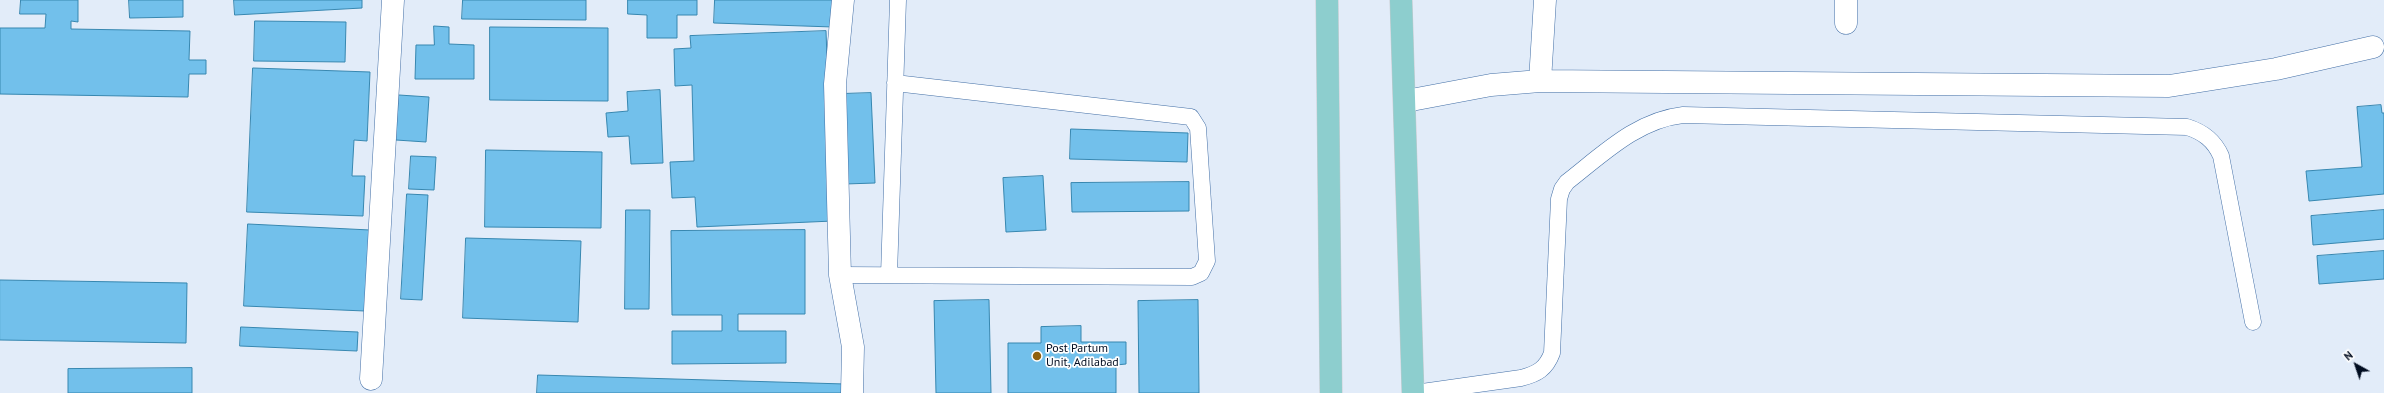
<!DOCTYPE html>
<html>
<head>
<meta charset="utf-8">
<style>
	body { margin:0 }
	#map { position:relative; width:2384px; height:393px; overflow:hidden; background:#e2ecf9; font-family:"PT Sans",sans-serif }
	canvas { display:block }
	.north { position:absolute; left:2336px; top:345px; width:40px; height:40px; -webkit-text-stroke:3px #fff; paint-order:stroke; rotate:320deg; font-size:11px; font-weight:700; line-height:16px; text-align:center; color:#000c20 }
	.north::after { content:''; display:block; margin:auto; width:14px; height:18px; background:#000c20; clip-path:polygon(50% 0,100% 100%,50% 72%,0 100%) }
</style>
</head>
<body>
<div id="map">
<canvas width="2384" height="393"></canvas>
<div class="north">N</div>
</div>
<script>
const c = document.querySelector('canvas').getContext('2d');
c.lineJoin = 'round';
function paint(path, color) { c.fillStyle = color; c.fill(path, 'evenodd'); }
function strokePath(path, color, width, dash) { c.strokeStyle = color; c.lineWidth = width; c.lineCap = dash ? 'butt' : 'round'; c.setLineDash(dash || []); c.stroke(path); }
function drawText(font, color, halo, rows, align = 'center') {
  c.font = font + ' "PT Sans",sans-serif'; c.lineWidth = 3.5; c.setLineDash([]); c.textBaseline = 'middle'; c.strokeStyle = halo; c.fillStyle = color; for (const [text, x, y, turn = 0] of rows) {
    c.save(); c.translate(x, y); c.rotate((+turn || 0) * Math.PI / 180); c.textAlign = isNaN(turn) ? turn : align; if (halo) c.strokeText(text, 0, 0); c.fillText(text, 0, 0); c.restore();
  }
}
const building = new Path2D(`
	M 21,0 L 78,0 L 78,22 L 71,21 L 71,29 L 190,31 L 189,60 L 206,60 L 206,74 L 189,74 L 188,97 L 0,94 L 0,28 L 45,28 L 46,14 L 20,14 Z
	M 129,0 L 183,0 L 183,17 L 130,18 Z
	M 234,0 L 362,0 L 362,8 L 235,15 Z
	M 463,0 L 586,0 L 586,20 L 462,19 Z
	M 628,0 L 697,0 L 697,15 L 677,15 L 677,38 L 647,38 L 647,15 L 628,14 Z
	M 715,0 L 834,0 L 833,27 L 714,23 Z
	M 255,21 L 346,22 L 345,62 L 254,61 Z
	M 434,26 L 449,27 L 449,44 L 474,45 L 474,79 L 415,79 L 416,45 L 434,45 Z
	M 490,27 L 608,28 L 608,101 L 490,100 Z
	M 826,31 L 833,221 L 697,227 L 695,197 L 672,198 L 670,162 L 694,161 L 692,85 L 675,86 L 674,49 L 691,48 L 690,36 Z
	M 253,68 L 370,72 L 367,141 L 354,140 L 352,176 L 365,176 L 363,216 L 247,212 Z
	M 660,90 L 663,163 L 631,164 L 629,136 L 608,137 L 606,113 L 628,111 L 627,92 Z
	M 871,93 L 875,183 L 845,184 L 841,94 Z
	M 399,95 L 429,97 L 426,142 L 396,140 Z
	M 2381,105 L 2382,113 L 2384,113 L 2384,194 L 2309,201 L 2306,171 L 2362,167 L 2357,107 Z
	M 1071,129 L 1188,133 L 1187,162 L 1070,159 Z
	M 486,150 L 602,152 L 601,228 L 485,227 Z
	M 411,156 L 436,157 L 434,190 L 409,189 Z
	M 1043,176 L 1046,230 L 1006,232 L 1003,178 Z
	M 1189,182 L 1189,211 L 1072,212 L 1071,183 Z
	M 407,194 L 428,195 L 422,300 L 401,299 Z
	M 626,210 L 650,210 L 649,309 L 625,309 Z
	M 2384,210 L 2384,239 L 2313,245 L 2311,216 Z
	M 248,224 L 370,230 L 365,311 L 244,306 Z
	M 805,230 L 805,314 L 738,314 L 738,331 L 786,331 L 786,363 L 672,364 L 672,331 L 722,331 L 722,315 L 672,315 L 671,231 Z
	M 466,238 L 581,241 L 578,322 L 463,318 Z
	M 2384,251 L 2384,279 L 2319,284 L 2317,256 Z
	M 0,280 L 187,283 L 186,343 L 0,340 Z
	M 989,300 L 991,393 L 936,393 L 934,301 Z
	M 1198,300 L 1199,393 L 1139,393 L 1138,301 Z
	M 1081,326 L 1081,342 L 1126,342 L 1126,364 L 1116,365 L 1116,393 L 1008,393 L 1008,343 L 1041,343 L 1041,327 Z
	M 241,327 L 358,332 L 357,351 L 240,346 Z
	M 192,368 L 192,393 L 68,393 L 68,369 Z
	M 538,375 L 845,384 L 845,393 L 537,393 Z`);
const service = new Path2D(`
	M 840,275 L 1192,277 L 1201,273 L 1207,261 L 1198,128 L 1191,117 L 895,83
	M 889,275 L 898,0
	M 1415,393 L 1521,378 C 1537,374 1546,369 1552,353 L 1559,199 L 1562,189 L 1567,182 C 1603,154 1637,120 1683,115 L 2187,127 C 2203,132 2214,140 2221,156 L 2253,322`);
const minor = new Path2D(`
	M 843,0 L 835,84 L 840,275 L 853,347 L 852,393
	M 1846,23 L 1846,0
	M 1540,81 L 1545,0
	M 1406,101 L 1491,85 L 1540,81 L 2169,86 L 2276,69 L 2373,47
	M 371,379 L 393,0`);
const primary = new Path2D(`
	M 1327,0 L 1331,393
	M 1401,0 L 1413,393`);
const markers = [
	[1037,356,5,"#90610d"]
];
const poiNames = [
	["Post Partum",1046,349],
	["Unit, Adilabad",1046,363]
];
paint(building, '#72c0eb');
strokePath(building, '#3787b0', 1);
strokePath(service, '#436fa6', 17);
strokePath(minor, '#436fa6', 23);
strokePath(primary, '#c7cace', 23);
strokePath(service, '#fff', 16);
strokePath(minor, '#fff', 22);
strokePath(primary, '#8dcece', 22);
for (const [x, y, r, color] of markers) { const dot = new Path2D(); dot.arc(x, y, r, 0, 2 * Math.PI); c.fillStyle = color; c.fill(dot); strokePath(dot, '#fff', 1.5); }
drawText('12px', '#000c20', '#fff', poiNames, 'left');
</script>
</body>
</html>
